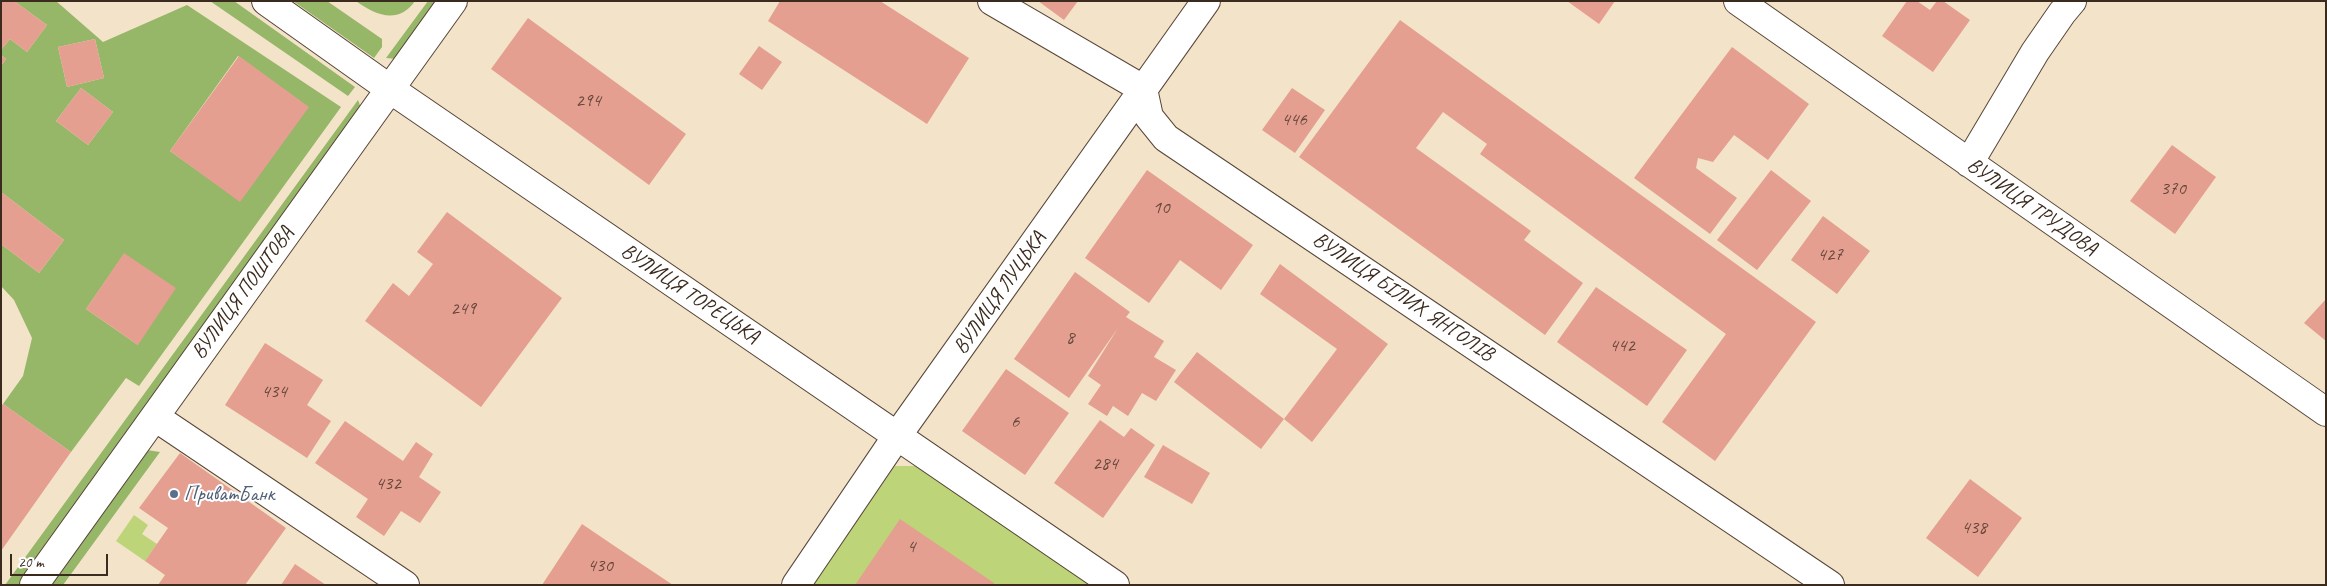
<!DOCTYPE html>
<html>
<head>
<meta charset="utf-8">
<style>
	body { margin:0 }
	#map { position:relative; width:2327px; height:586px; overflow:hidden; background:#f3e3c9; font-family:Caveat,sans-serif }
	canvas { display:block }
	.frame { position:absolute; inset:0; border:2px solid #3b2a1e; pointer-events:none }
	.scale { position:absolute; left:10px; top:554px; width:98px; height:22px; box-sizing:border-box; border:2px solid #3b2a1e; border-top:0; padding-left:6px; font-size:15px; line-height:18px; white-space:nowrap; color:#3b2a1e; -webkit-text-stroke:4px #fff; paint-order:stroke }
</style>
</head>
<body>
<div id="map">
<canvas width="2327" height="586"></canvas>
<div class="frame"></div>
<div class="scale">20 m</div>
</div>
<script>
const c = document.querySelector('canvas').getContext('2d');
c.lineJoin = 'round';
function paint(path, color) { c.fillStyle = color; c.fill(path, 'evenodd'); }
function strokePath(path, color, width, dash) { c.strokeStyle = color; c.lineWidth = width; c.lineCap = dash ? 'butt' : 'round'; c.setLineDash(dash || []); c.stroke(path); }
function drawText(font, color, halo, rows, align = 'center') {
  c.font = font + ' Caveat,sans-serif'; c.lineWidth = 4; c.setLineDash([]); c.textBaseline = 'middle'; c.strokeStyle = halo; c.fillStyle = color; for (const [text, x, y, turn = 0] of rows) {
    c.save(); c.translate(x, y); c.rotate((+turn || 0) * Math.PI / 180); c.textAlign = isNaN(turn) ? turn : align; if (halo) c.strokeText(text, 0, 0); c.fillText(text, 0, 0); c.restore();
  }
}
const green = new Path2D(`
	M 895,466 L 916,466 L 1090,585 L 813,585 Z
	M 134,515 L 148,525 L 142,534 L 157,544 L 145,561 L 116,541 Z`);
const forest = new Path2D(`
	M 14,1 L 56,1 L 103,42 L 187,5 L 341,107 L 139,386 L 126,378 L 71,452 L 3,404 L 23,376 L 32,338 L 14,300 L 1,286 L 1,244 L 39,273 L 64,240 L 1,192 L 1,66 L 6,59 L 1,55 L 1,50 L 10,39 L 27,52 L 47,25 ZM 95,39 L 104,78 L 67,87 L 58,47 ZM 238,56 L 308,107 L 240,201 L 170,151 ZM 81,88 L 113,112 L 88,145 L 56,121 ZM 124,254 L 138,345 L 86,309 Z
	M 210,1 L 234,1 L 355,87 L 348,96 Z
	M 293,1 L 327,1 L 382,39 L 382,47 L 374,58 Z
	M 356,1 L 415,1 C 398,25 375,15 356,1 Z
	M 428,1 L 438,1 L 396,59 L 386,58 Z
	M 358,100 L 361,108 L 19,585 L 5,585 Z
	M 147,450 L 160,452 L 63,585 L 50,585 Z`);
const building = new Path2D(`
	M 1,1 L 14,1 L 47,25 L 27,52 L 10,39 L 1,50 Z
	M 780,1 L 880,1 L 969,58 L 927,124 L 768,21 Z
	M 1038,1 L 1078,1 L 1064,20 Z
	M 1567,1 L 1615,1 L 1599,24 Z
	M 1907,1 L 1917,1 L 1930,10 L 1937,1 L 1943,1 L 1970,20 L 1933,72 L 1882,36 Z
	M 528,18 L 686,134 L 649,185 L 491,69 Z
	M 1400,20 L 1816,322 L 1715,461 L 1662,422 L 1726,334 L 1480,154 L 1487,144 L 1443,112 L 1416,148 L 1531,231 L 1524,240 L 1583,283 L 1545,335 L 1299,157 Z
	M 95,39 L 104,78 L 67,87 L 58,47 Z
	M 759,46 L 782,62 L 762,90 L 739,74 Z
	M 1732,47 L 1809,104 L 1768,160 L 1734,135 L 1713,162 L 1698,158 L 1696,168 L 1737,198 L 1710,234 L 1634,178 Z
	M 1,55 L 6,59 L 1,66 Z
	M 239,56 L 309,107 L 240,202 L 170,151 Z
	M 81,88 L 113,112 L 88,145 L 56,121 Z
	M 1292,88 L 1325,110 L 1295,153 L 1262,130 Z
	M 2172,145 L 2216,177 L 2175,234 L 2130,201 Z
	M 1147,170 L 1253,245 L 1221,290 L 1180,260 L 1149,303 L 1085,258 Z
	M 1771,170 L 1811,201 L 1757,270 L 1717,240 Z
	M 1,192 L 64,240 L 39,273 L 1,244 Z
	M 447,212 L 562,298 L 481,407 L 365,321 L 393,283 L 409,296 L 433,264 L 417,252 Z
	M 1823,216 L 1870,251 L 1837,294 L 1791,260 Z
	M 124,253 L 176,288 L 138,345 L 86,309 Z
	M 1280,264 L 1388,344 L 1312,442 L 1284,419 L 1337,349 L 1260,294 Z
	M 1075,272 L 1130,312 L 1126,317 L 1164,341 L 1154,357 L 1176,370 L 1156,401 L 1142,393 L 1128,416 L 1113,406 L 1107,416 L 1088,404 L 1101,385 L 1088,376 L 1118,328 L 1069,398 L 1014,359 Z
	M 1596,287 L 1687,350 L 1647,406 L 1557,342 Z
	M 2326,299 L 2326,341 L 2304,323 Z
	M 265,343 L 323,380 L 307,405 L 331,421 L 307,458 L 225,405 Z
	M 1197,352 L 1284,419 L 1261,449 L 1174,382 Z
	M 1006,369 L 1069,413 L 1025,475 L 962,431 Z
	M 3,404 L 71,452 L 1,551 L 1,406 Z
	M 1100,420 L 1124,437 L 1131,428 L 1155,445 L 1103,518 L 1054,483 Z
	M 345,421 L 403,461 L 416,442 L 433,454 L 419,477 L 441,492 L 420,523 L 401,511 L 384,536 L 356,517 L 368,499 L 315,463 Z
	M 1163,445 L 1210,473 L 1192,504 L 1144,477 Z
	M 180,453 L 286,528 L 245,585 L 158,585 L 165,575 L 145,561 L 168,528 L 139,508 Z
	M 1970,479 L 2022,518 L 1978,577 L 1926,538 Z
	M 900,519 L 994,583 L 993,585 L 855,585 Z
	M 582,524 L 616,547 L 673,585 L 542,585 Z
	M 295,564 L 326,585 L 281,585 Z`);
const street = new Path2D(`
	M 266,1 L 390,89 L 1115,585
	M 992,1 L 1143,89 L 1149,117 L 1166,138 L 1830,585
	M 1738,1 L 2326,412
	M 1969,163 L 2035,52 L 2062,13 L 2072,1
	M 155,417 L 405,585
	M 34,585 L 453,1
	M 796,585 L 897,436 L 1206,1`);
const markers = [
	[174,494,5,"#5c6f8a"]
];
const numberNames = [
	["294",588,101],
	["446",1294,120],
	["370",2173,189],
	["10",1161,208],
	["427",1830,255],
	["249",463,309],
	["8",1070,338],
	["442",1622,346],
	["434",274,392],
	["6",1015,422],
	["284",1105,464],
	["432",388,484],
	["438",1974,528],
	["4",911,547],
	["430",600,566]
];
const streetNames = [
	["ВУЛИЦЯ ТРУДОВА",2032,207,35],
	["ВУЛИЦЯ ПОШТОВА",243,293,-54],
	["ВУЛИЦЯ ЛУЦЬКА",1000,293,-55],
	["ВУЛИЦЯ ТОРЕЦЬКА",690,294,34],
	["ВУЛИЦЯ БІЛИХ ЯНГОЛІВ",1403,297,34]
];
const serviceNames = [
	["ПриватБанк",184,494]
];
paint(green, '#bdd478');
paint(forest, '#96b668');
paint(building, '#e49f90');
strokePath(street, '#574638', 30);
strokePath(street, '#fff', 28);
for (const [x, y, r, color] of markers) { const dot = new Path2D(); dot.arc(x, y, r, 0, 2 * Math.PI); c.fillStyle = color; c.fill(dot); strokePath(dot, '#fff', 2); }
drawText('19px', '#65473a', null, numberNames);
drawText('21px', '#3b2a1e', '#fff', streetNames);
drawText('21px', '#4e5e75', '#fff', serviceNames, 'left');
</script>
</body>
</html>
